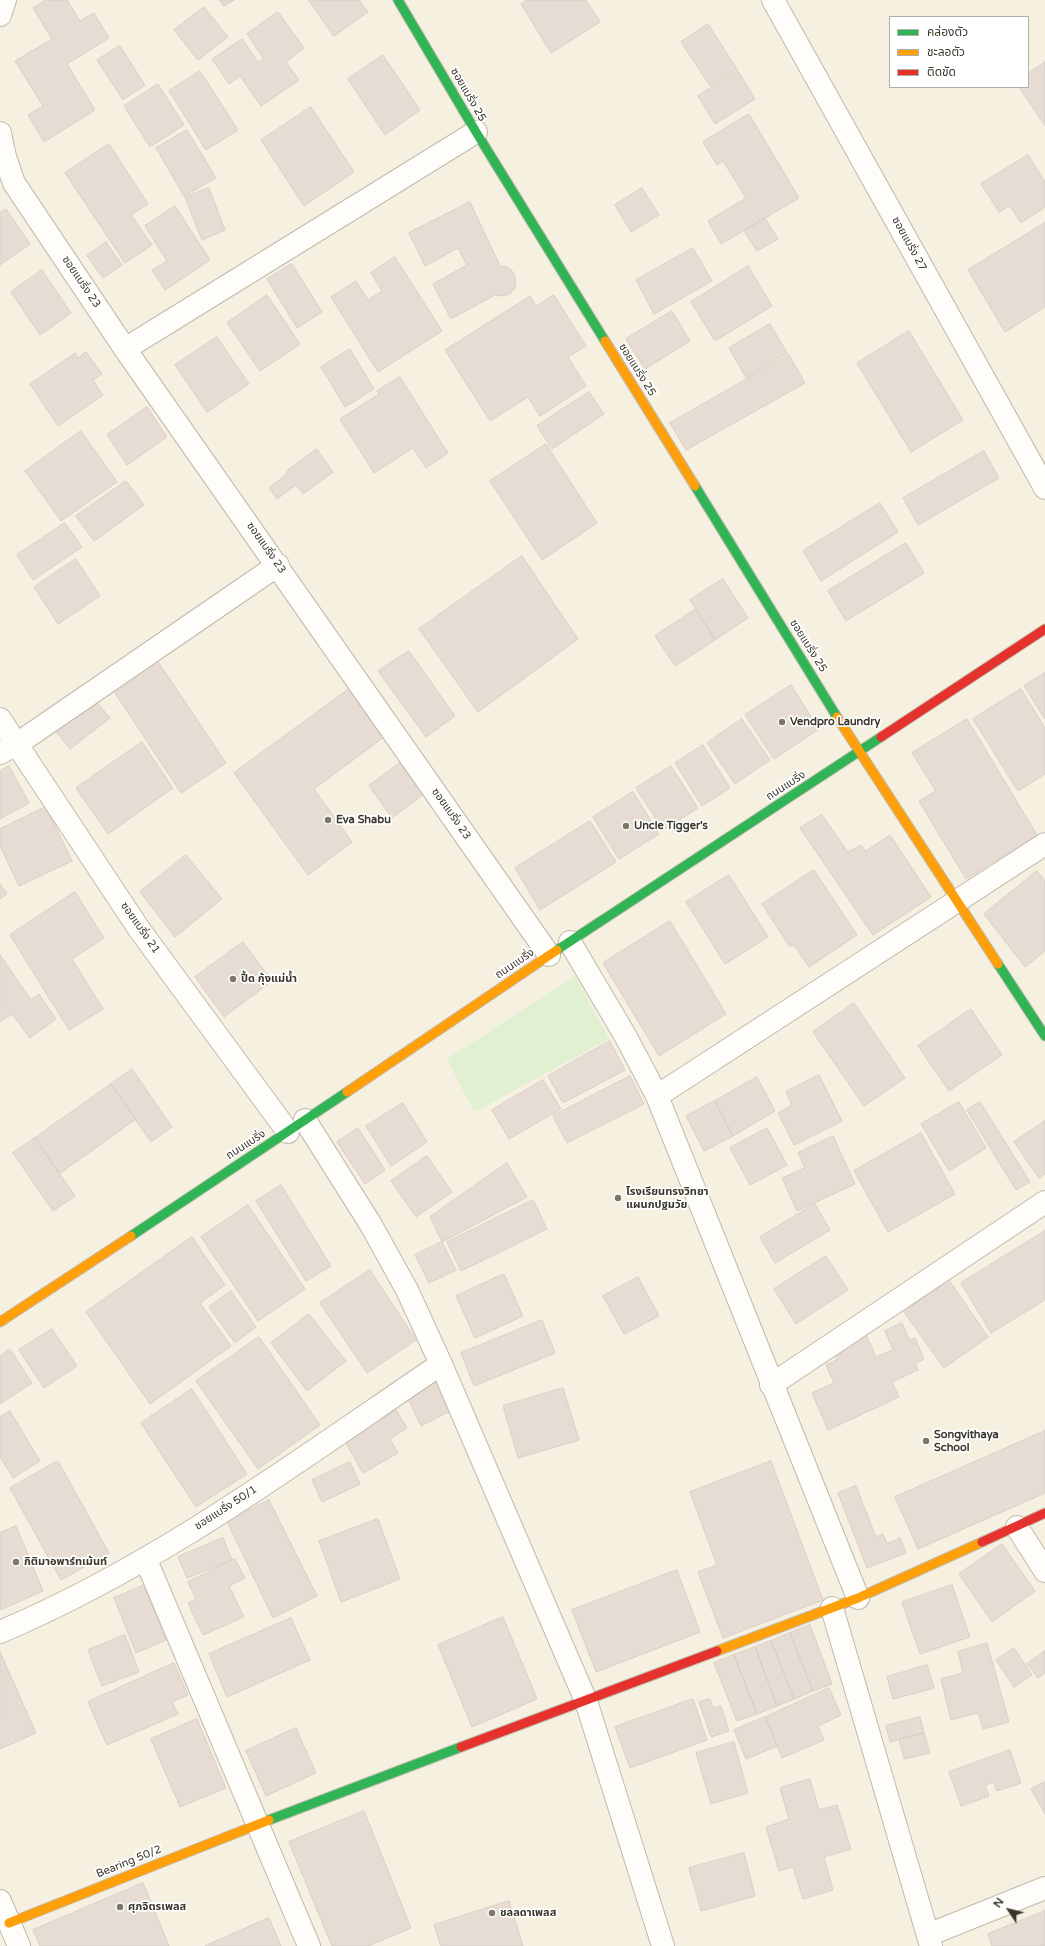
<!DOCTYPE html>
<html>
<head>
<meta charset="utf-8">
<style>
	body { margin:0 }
	#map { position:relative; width:1045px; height:1946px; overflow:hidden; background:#f5f0df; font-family:"Varela Round","Noto Sans Thai",sans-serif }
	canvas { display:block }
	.legend { position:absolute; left:889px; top:16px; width:140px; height:72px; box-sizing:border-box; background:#fff; border:1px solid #b0afaa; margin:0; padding:5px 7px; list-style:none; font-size:12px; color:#3a372a }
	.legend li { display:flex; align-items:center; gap:8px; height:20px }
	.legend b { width:20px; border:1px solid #b0afaa }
	.north { position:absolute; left:989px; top:1890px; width:40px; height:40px; -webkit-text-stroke:3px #fff; paint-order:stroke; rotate:305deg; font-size:11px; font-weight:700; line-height:16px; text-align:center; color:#3a372a }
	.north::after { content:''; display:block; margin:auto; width:14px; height:18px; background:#3a372a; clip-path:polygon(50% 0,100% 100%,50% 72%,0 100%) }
</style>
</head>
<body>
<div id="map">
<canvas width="1045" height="1946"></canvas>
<ul class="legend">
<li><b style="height:5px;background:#30b455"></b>คล่องตัว</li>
<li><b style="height:5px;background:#ff9f0a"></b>ชะลอตัว</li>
<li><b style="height:5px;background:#e5322d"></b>ติดขัด</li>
</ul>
<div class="north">N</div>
</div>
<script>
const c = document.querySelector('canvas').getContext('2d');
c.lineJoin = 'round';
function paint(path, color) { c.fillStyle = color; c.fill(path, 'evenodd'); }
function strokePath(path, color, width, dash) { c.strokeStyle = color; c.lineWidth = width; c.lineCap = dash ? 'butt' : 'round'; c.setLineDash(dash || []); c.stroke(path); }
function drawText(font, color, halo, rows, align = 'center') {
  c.font = font + ' "Varela Round","Noto Sans Thai",sans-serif'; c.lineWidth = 3.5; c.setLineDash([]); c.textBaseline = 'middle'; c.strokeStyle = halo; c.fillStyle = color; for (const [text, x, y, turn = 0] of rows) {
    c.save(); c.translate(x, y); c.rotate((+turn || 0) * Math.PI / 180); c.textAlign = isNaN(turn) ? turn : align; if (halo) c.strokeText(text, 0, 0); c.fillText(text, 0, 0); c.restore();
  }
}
const green = new Path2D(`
	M 575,976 L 609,1039 L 474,1112 L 447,1059 Z`);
const building = new Path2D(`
	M 46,0 L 67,0 L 80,21 L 94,13 L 109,38 L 67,64 L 95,110 L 44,142 L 28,115 L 43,106 L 15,61 L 52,39 L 33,8 Z
	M 220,0 L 234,0 L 224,6 Z
	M 309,0 L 359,0 L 368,12 L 334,36 Z
	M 527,0 L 586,0 L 600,22 L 551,53 L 521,4 Z
	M 204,7 L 228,37 L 198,60 L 174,30 Z
	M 278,12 L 304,48 L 286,62 L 299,80 L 261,106 L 240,76 L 229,84 L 212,59 L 242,39 L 258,62 L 264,59 L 247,34 Z
	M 708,24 L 737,69 L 710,86 L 681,42 Z
	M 120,46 L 145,85 L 123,100 L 97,60 Z
	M 383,55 L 420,110 L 385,135 L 348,79 Z
	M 1045,62 L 1045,126 L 1019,87 L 1028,87 L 1028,74 Z
	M 200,71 L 238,130 L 206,150 L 169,91 Z
	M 738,71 L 755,99 L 715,124 L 698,96 Z
	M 158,84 L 184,125 L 150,147 L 124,106 Z
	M 311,107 L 354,172 L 304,206 L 261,140 Z
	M 749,114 L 799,198 L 721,244 L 708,221 L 746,198 L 723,161 L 717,165 L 703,142 Z
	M 187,130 L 216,178 L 184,196 L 156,148 Z
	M 109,144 L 148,204 L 131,215 L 152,245 L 125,263 L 65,173 Z
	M 1028,155 L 1045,182 L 1045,207 L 1021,223 L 1010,206 L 999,212 L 981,184 Z
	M 209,188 L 225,230 L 202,240 L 185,197 Z
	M 642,188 L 659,215 L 631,232 L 615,205 Z
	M 470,202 L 500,266 L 507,267 L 513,272 L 516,280 L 515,288 L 510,294 L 502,296 L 495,295 L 451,319 L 433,284 L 467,265 L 458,248 L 425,266 L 409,233 Z
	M 175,206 L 210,260 L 165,290 L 152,270 L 167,261 L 145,226 Z
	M 6,209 L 30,244 L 0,265 L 0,213 Z
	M 765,218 L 778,239 L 757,251 L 744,231 Z
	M 1045,223 L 1045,307 L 1005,332 L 968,270 Z
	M 106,242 L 122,265 L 103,278 L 87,256 Z
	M 693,248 L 712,281 L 654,314 L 636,280 Z
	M 395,257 L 442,331 L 378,372 L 331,297 L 356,281 L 368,300 L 382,291 L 371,273 Z
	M 292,264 L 322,312 L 297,328 L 267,279 Z
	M 748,266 L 772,306 L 715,341 L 691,302 Z
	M 42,270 L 71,313 L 40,335 L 11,292 Z
	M 267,295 L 300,344 L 260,371 L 227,323 Z
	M 554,295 L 586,346 L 568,357 L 586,386 L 540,416 L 528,397 L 490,421 L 445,350 L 530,296 L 536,306 Z
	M 672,311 L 690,341 L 645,369 L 626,339 Z
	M 770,324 L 787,353 L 746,378 L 729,348 Z
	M 909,331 L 963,420 L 911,452 L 857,363 Z
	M 217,337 L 249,384 L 207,412 L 175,365 Z
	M 350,349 L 374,389 L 345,407 L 321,367 Z
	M 86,352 L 102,374 L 93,380 L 103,395 L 58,426 L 30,384 L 75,353 L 78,358 Z
	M 789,355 L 805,383 L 686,450 L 670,423 Z
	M 400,377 L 448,453 L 426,468 L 413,448 L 374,473 L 340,419 L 379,394 L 377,391 Z
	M 589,392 L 604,414 L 552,449 L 537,426 Z
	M 147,407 L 167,437 L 127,465 L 107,435 Z
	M 81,431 L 117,482 L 61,521 L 25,471 Z
	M 546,444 L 597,523 L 542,560 L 490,481 Z
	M 317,449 L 333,472 L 303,494 L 296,485 L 277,499 L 269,488 L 288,473 L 287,471 Z
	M 984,451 L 999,478 L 918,525 L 903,498 Z
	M 126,481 L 144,505 L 94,541 L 76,516 Z
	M 880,503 L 898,532 L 821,581 L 803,551 Z
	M 65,523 L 82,547 L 33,580 L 17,555 Z
	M 906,543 L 924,573 L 846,621 L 828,591 Z
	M 522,556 L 578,639 L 478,712 L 419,629 Z
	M 76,559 L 100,596 L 58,624 L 34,587 Z
	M 723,579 L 748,618 L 715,640 L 690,600 Z
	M 696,609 L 715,640 L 675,666 L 655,636 Z
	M 409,651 L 455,716 L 426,737 L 378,671 Z
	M 159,663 L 226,763 L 181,793 L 115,693 Z
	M 1045,673 L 1045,719 L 1024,686 Z
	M 791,685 L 819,729 L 774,759 L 745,715 Z
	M 349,689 L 384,737 L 314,789 L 352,842 L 308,875 L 234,773 Z
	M 1021,689 L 1045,728 L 1045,774 L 1018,791 L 973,719 Z
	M 94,699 L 110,718 L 70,749 L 55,730 Z
	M 742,719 L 770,760 L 735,784 L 707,743 Z
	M 967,719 L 1037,835 L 966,879 L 919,801 L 936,791 L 912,753 Z
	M 142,742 L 173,788 L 108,834 L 76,788 Z
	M 703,745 L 730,788 L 702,806 L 675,763 Z
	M 401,762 L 424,794 L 392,818 L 369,786 Z
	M 9,766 L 29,803 L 0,819 L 0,771 Z
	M 671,766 L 698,808 L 663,830 L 636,788 Z
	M 633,792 L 659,834 L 619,859 L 593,817 Z
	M 46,807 L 72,861 L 19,886 L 0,846 L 0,829 Z
	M 822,815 L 848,852 L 861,845 L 866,851 L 890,835 L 931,897 L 873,935 L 800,828 Z
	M 590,821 L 616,862 L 540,910 L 515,868 Z
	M 186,855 L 222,899 L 175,937 L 140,892 Z
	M 814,870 L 857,935 L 809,967 L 794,945 L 790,947 L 762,904 Z
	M 1037,871 L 1045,881 L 1045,951 L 1025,967 L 984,914 Z
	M 729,875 L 768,937 L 725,964 L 686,902 Z
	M 0,884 L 7,894 L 0,899 Z
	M 75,892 L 104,938 L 72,959 L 103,1009 L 69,1030 L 10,935 Z
	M 670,921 L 726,1014 L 659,1056 L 603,963 Z
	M 243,942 L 272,981 L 224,1017 L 195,977 Z
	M 0,955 L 31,1000 L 39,994 L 56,1019 L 30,1038 L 12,1014 L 0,1022 Z
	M 854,1003 L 905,1078 L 864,1106 L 813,1032 Z
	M 971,1009 L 1002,1055 L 949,1091 L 918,1046 Z
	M 610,1041 L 625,1070 L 563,1103 L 548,1076 Z
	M 132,1069 L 172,1127 L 151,1142 L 111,1084 Z
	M 819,1075 L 842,1121 L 794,1145 L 778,1113 L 792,1105 L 786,1092 Z
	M 630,1076 L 644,1104 L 567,1143 L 553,1116 Z
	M 757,1077 L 775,1111 L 733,1136 L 715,1101 Z
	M 543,1080 L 561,1109 L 509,1139 L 492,1110 Z
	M 111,1084 L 136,1119 L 59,1174 L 35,1138 Z
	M 715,1101 L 733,1136 L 704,1151 L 686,1116 Z
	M 959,1102 L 986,1148 L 949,1171 L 921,1124 Z
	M 980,1102 L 1030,1182 L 1016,1190 L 967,1110 Z
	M 403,1103 L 427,1142 L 391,1166 L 366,1126 Z
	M 1045,1121 L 1045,1174 L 1039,1178 L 1014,1142 Z
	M 358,1128 L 385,1170 L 365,1184 L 337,1142 Z
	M 767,1128 L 787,1165 L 750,1185 L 730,1148 Z
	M 921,1133 L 955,1194 L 888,1232 L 854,1171 Z
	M 833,1136 L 855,1184 L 797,1211 L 782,1178 L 805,1168 L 798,1153 Z
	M 35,1138 L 75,1196 L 53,1211 L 13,1153 Z
	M 427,1156 L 452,1192 L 416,1217 L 391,1181 Z
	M 507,1163 L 527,1197 L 442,1242 L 430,1217 Z
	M 281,1185 L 331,1266 L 306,1281 L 256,1201 Z
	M 533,1200 L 547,1229 L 461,1271 L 447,1242 Z
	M 815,1204 L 830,1230 L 775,1263 L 760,1237 Z
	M 248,1205 L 305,1289 L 258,1321 L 201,1237 Z
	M 1045,1231 L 1045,1300 L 991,1333 L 961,1283 Z
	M 192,1237 L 225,1285 L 200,1303 L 231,1346 L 150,1404 L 86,1312 Z
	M 442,1242 L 456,1270 L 429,1283 L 415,1255 Z
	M 826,1256 L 848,1290 L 796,1324 L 774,1289 Z
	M 370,1270 L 416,1340 L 367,1373 L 320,1303 Z
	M 504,1274 L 523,1316 L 475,1338 L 456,1296 Z
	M 638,1277 L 659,1316 L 624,1334 L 603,1296 Z
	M 949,1280 L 988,1337 L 944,1368 L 904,1312 Z
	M 231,1291 L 256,1327 L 235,1343 L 209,1307 Z
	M 309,1314 L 346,1361 L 307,1391 L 271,1343 Z
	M 542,1320 L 555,1353 L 474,1386 L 461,1353 Z
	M 902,1323 L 909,1340 L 915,1338 L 924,1359 L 915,1363 L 918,1370 L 892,1382 L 899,1397 L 828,1430 L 812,1393 L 834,1383 L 826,1365 L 837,1360 L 833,1350 L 866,1335 L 876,1357 L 893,1350 L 885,1331 Z
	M 52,1329 L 77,1366 L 44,1388 L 19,1350 Z
	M 259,1337 L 320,1425 L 258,1469 L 196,1381 Z
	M 10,1349 L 32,1383 L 0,1404 L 0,1356 Z
	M 436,1380 L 452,1410 L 421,1426 L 406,1395 Z
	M 563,1388 L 579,1440 L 518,1458 L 503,1406 Z
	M 192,1389 L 247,1474 L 196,1507 L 141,1423 Z
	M 393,1405 L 407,1428 L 390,1439 L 398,1453 L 363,1473 L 344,1440 Z
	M 10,1411 L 40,1461 L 13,1478 L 0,1457 L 0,1417 Z
	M 1045,1431 L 1045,1493 L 918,1549 L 895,1497 Z
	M 58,1461 L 109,1553 L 61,1580 L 10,1488 Z
	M 771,1461 L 823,1600 L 723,1638 L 698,1572 L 717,1565 L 690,1492 Z
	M 350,1462 L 360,1484 L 322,1502 L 312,1480 Z
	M 856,1486 L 876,1537 L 883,1534 L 887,1544 L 900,1538 L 906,1553 L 867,1568 L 838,1493 Z
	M 269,1500 L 317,1596 L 273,1618 L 227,1521 Z
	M 378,1519 L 400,1579 L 341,1602 L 319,1541 Z
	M 16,1526 L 43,1591 L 0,1610 L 0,1533 Z
	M 223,1538 L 232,1560 L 187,1578 L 178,1557 Z
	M 1002,1544 L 1035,1591 L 992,1622 L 959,1574 Z
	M 235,1559 L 245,1578 L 229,1586 L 244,1617 L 203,1635 L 188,1603 L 196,1599 L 188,1582 Z
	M 677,1570 L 700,1632 L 596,1672 L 572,1610 Z
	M 144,1585 L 166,1640 L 136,1653 L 114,1598 Z
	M 952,1585 L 970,1637 L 920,1654 L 902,1602 Z
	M 503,1617 L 537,1699 L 472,1727 L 438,1645 Z
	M 291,1618 L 310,1660 L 227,1697 L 209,1654 Z
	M 810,1625 L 832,1684 L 813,1691 L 790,1633 Z
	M 790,1633 L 813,1691 L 794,1699 L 771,1641 Z
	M 125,1635 L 139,1672 L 102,1686 L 88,1650 Z
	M 771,1641 L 794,1699 L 777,1706 L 755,1647 Z
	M 987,1643 L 1009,1722 L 983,1729 L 978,1713 L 951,1720 L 941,1679 L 963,1673 L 958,1652 Z
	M 755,1647 L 777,1706 L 757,1714 L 734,1655 Z
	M 1014,1648 L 1032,1675 L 1014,1687 L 996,1660 Z
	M 1045,1651 L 1045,1673 L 1038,1678 L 1027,1664 Z
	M 0,1652 L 36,1733 L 0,1749 Z
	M 734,1655 L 757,1714 L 737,1721 L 714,1663 Z
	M 174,1663 L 188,1695 L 172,1702 L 178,1714 L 107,1745 L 88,1702 Z
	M 927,1665 L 934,1688 L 893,1699 L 887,1677 Z
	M 829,1688 L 841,1715 L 818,1726 L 824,1740 L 782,1758 L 766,1717 Z
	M 693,1699 L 707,1740 L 630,1768 L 615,1727 Z
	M 710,1699 L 713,1708 L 721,1706 L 729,1731 L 711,1737 L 699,1702 Z
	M 765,1717 L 777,1746 L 746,1759 L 734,1730 Z
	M 920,1717 L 924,1733 L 890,1742 L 886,1726 Z
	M 197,1719 L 226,1788 L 180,1807 L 151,1739 Z
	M 296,1728 L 316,1773 L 266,1796 L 246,1751 Z
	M 924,1733 L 930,1753 L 904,1759 L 899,1739 Z
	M 734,1742 L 748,1793 L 711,1804 L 696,1753 Z
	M 1010,1750 L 1021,1783 L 997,1791 L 994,1782 L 985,1785 L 989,1796 L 961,1806 L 949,1772 Z
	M 810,1779 L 819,1810 L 837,1805 L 851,1849 L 824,1857 L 833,1890 L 803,1899 L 793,1867 L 779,1871 L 766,1827 L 789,1819 L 780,1788 Z
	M 1045,1782 L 1045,1814 L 1031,1789 Z
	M 364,1811 L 411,1928 L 368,1946 L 332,1946 L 289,1842 Z
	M 744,1853 L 755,1896 L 701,1911 L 689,1868 Z
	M 143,1883 L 169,1946 L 40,1946 L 33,1930 Z
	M 509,1901 L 523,1946 L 441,1946 L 434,1925 Z
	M 1045,1911 L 1045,1946 L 992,1946 L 988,1934 Z
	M 269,1918 L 281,1946 L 205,1946 Z`);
const street = new Path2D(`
	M 773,0 L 1045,488
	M 0,15 L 5,0
	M 0,133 L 5,157 L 14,183 L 125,349 L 549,955
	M 125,349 L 476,132
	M 0,719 L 139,929 L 288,1132
	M 0,753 L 17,744 L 278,565
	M 570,942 L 626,1037 L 657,1096 L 858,1598
	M 657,1096 L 1045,844
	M 305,1120 L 371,1225 L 407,1290 L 441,1364 L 586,1701 L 663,1946
	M 771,1385 L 1045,1202
	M 1017,1527 L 1045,1571
	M 146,1560 L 309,1946
	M 832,1608 L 931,1946
	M 0,1632 C 159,1565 299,1460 441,1364
	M 0,1901 L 19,1946
	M 928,1935 L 1045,1888`);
const fast = new Path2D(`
	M 398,0 L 476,132 L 605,341
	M 695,486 L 837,717
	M 557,950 L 881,737
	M 998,964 L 1045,1036
	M 131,1236 L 347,1092
	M 269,1820 L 461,1747`);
const slow = new Path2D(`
	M 605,341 L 695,486
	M 837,717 L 998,964
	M 347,1092 L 557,950
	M 0,1322 L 131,1236
	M 717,1651 L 858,1598 L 982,1542
	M 9,1923 L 269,1820`);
const jam = new Path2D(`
	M 881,737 L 1045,629
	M 982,1542 L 1045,1513
	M 461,1747 L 717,1651`);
const markers = [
	[782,722,4,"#7b7869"],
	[328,820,4,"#7b7869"],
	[626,826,4,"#7b7869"],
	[233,979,4,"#7b7869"],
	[618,1198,4,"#7b7869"],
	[926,1441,4,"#7b7869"],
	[16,1562,4,"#7b7869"],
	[120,1907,4,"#7b7869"],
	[492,1913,4,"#7b7869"]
];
const streetNames = [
	["ซอยแบริ่ง 25",468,95,60],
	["ซอยแบริ่ง 27",909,244,61],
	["ซอยแบริ่ง 23",81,282,56],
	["ซอยแบริ่ง 25",637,370,58],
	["ซอยแบริ่ง 23",266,548,55],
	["ซอยแบริ่ง 25",808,646,58],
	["ถนนแบริ่ง",786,786,-33],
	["ซอยแบริ่ง 23",451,814,55],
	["ซอยแบริ่ง 21",140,928,55],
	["ถนนแบริ่ง",515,964,-34],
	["ถนนแบริ่ง",246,1145,-33],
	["ซอยแบริ่ง 50/1",226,1508,-33],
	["Bearing 50/2",129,1862,-22]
];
const poiNames = [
	["Vendpro Laundry",790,722],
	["Eva Shabu",336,820],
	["Uncle Tigger's",634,826],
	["ปื้ด กุ้งแม่น้ำ",241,979],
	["โรงเรียนทรงวิทยา",626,1192],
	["แผนกปฐมวัย",626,1205],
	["Songvithaya",934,1435],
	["School",934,1448],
	["กิติมาอพาร์ทเม้นท์",24,1562],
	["ศุภจิตรเพลส",128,1907],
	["ชลลดาเพลส",500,1913]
];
paint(green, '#e1f0d0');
paint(building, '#e7dcd4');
strokePath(building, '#d8cec6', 1);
strokePath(street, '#bebbad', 24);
strokePath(fast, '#bebbad', 11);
strokePath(slow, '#bebbad', 11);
strokePath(jam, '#bebbad', 11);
strokePath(street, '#fefdfa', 22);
strokePath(fast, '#30b455', 9);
strokePath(slow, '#ff9f0a', 9);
strokePath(jam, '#e5322d', 9);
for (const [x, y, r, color] of markers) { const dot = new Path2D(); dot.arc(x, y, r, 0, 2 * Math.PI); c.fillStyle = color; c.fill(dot); strokePath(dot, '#fff', 1.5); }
drawText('11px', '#3a372a', '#fff', streetNames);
drawText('bold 11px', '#3a372a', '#fff', poiNames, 'left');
</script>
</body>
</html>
